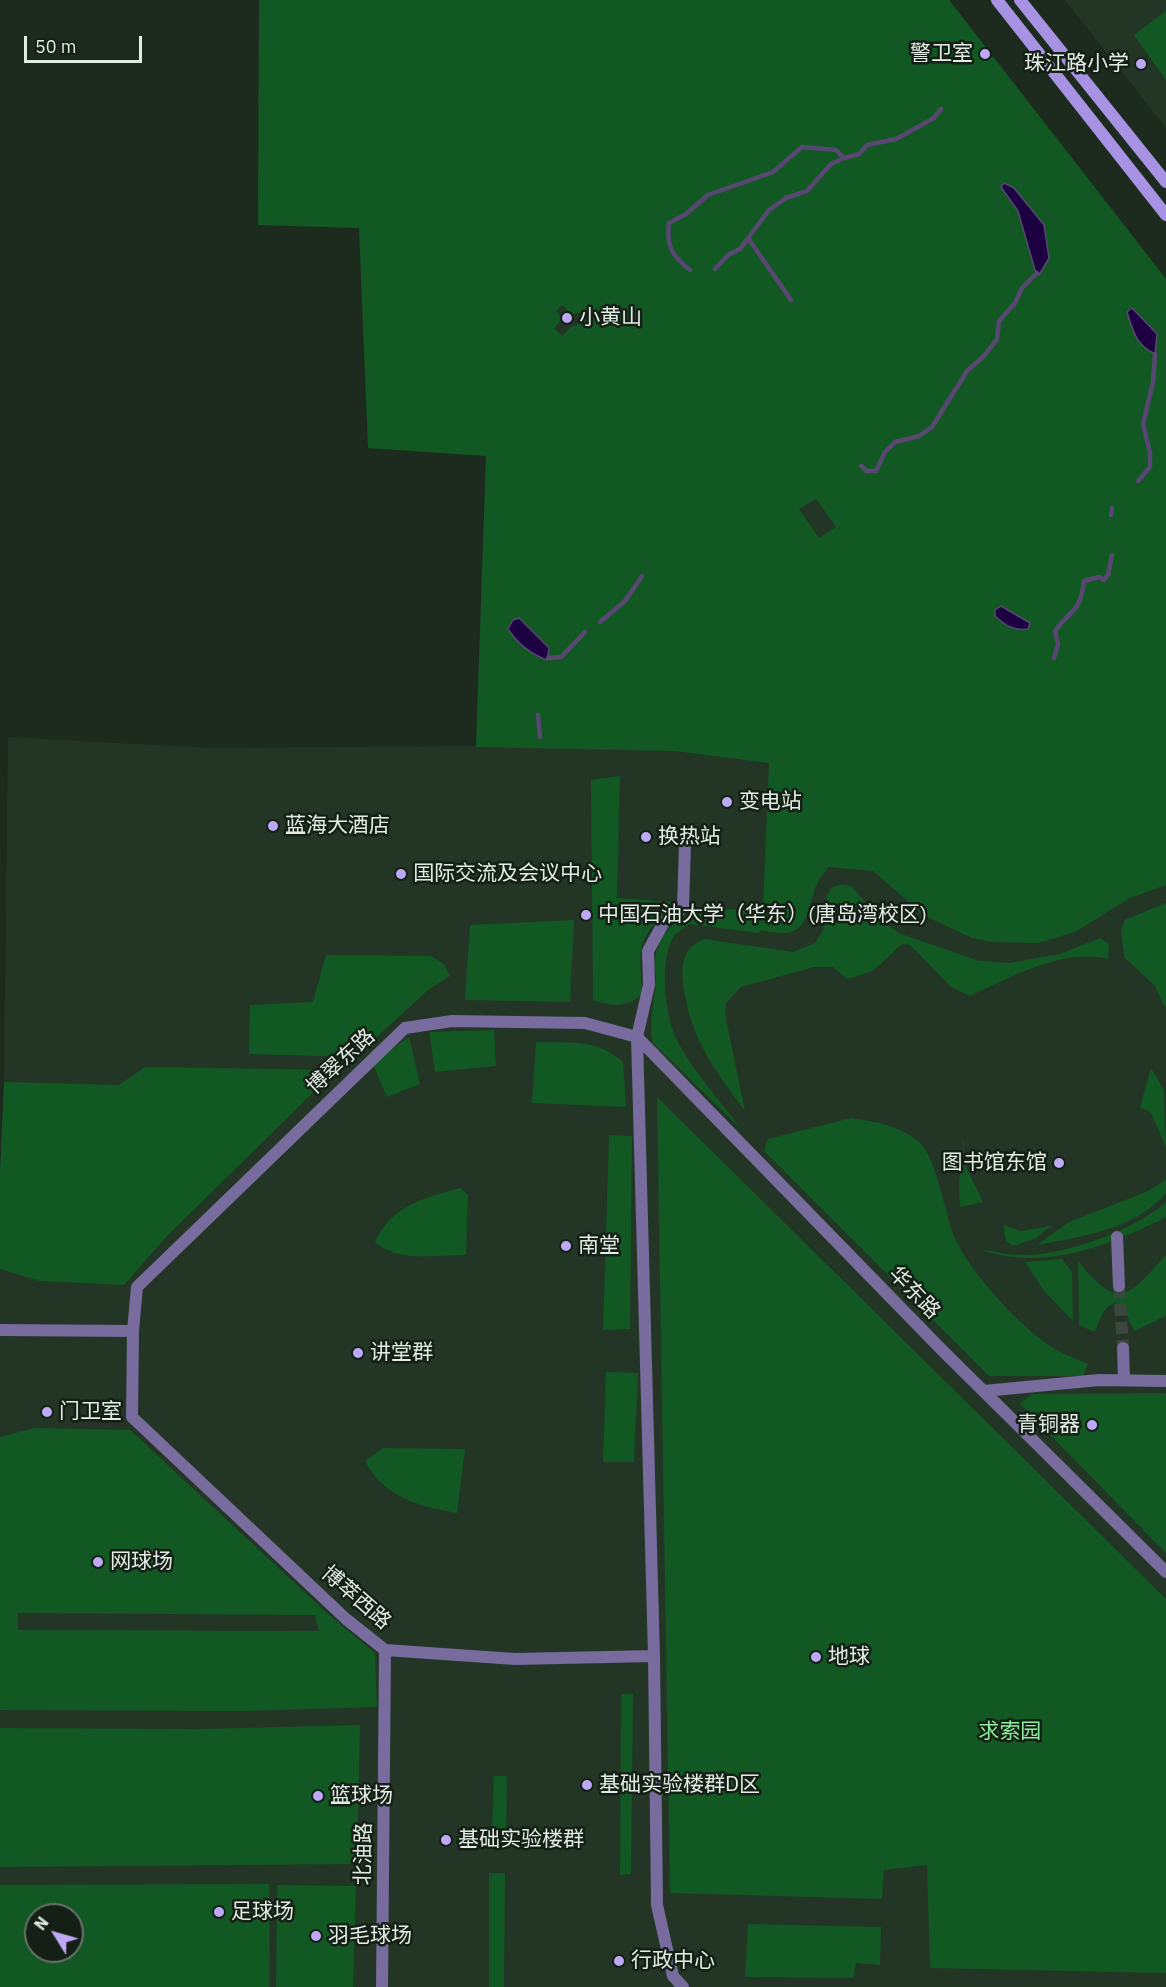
<!DOCTYPE html>
<html>
<head>
<meta charset="utf-8">
<style>
	body { margin:0 }
	#map { position:relative; width:1166px; height:1987px; overflow:hidden; background:#1d2a1e; font-family:"IBM Plex Sans",sans-serif }
	canvas { display:block }
	.north { position:absolute; left:24px; top:1903px; width:60px; height:60px; box-sizing:border-box; background:#142015; border:2px solid #677268; border-radius:50%; rotate:307deg; font-size:16px; font-weight:700; line-height:24px; text-align:center; color:#e3ece4 }
	.north::after { content:''; display:block; margin:auto; width:21px; height:27px; background:#bda9f5; clip-path:polygon(50% 0,100% 100%,50% 72%,0 100%) }
	.scale { position:absolute; left:24px; top:36px; width:118px; height:27px; box-sizing:border-box; border:3px solid #e3ece4; border-top:0; padding-left:8px; font-size:18px; line-height:21px; white-space:nowrap; color:#e3ece4; -webkit-text-stroke:4px #142015; paint-order:stroke }
</style>
</head>
<body>
<div id="map">
<canvas width="1166" height="1987"></canvas>
<div class="north">N</div>
<div class="scale">50 m</div>
</div>
<script>
const c = document.querySelector('canvas').getContext('2d');
c.lineJoin = 'round';
function paint(path, color) { c.fillStyle = color; c.fill(path, 'evenodd'); }
function strokePath(path, color, width, dash) { c.strokeStyle = color; c.lineWidth = width; c.lineCap = dash ? 'butt' : 'round'; c.setLineDash(dash || []); c.stroke(path); }
function drawText(font, color, halo, rows, align = 'center') {
  c.font = font + ' "IBM Plex Sans","Noto Sans SC",sans-serif'; c.lineWidth = 5; c.setLineDash([]); c.textBaseline = 'middle'; c.strokeStyle = halo; c.fillStyle = color; for (const [text, x, y, turn = 0] of rows) {
    c.save(); c.translate(x, y); c.rotate((+turn || 0) * Math.PI / 180); c.textAlign = isNaN(turn) ? turn : align; if (halo) c.strokeText(text, 0, 0); c.fillText(text, 0, 0); c.restore();
  }
}
const built = new Path2D(`
	M 259,0 L 949,0 L 1166,279 L 1166,1987 L 0,1987 L 0,1173 L 4,1082 L 8,737 L 210,748 L 476,746 L 486,456 L 368,448 L 359,228 L 258,225 ZM 36,1915 L 72,1915 L 72,1951 L 36,1951 Z
	M 1065,0 L 1166,0 L 1166,128 Z`);
const green = new Path2D(`
	M 259,0 L 949,0 L 1166,279 L 1166,885 L 1130,898 L 1075,932 L 1038,943 L 992,942 L 972,938 L 925,916 L 873,871 L 828,867 C 823,874 818,881 815,888 C 805,922 804,941 762,930 L 758,933 L 690,924 C 685,927 679,931 675,935 C 658,955 665,1020 678,1042 C 694,1073 720,1100 740,1128 L 653,1043 C 648,1020 655,1002 656,979 C 656,973 654,966 655,960 C 663,904 719,911 763,908 L 769,763 L 675,751 L 476,747 L 486,456 L 368,448 L 359,228 L 258,225 ZM 1014,188 L 1028,207 L 1035,270 L 1018,211 L 1006,196 ZM 562,305 L 572,314 L 580,313 L 584,322 L 571,327 L 562,336 L 554,328 L 562,319 L 556,311 ZM 816,499 L 836,527 L 819,538 L 799,509 Z
	M 1166,11 L 1166,80 L 1134,35 Z
	M 620,776 L 617,898 L 672,902 C 668,912 660,916 654,924 C 634,950 642,964 642,993 C 628,1009 612,1006 593,1000 L 591,780 Z
	M 842,884 L 852,887 L 881,920 L 899,933 L 979,961 L 1009,963 L 1060,954 L 1100,938 L 1109,944 L 1108,959 C 1062,948 1012,977 970,996 L 951,987 L 910,945 L 902,944 L 873,971 L 847,979 L 833,967 L 814,967 L 741,987 L 726,1003 L 725,1014 L 745,1111 C 713,1067 690,1039 683,983 C 681,963 684,946 705,939 L 793,952 L 815,943 L 823,930 L 827,913 L 827,895 L 831,888 Z
	M 1166,903 L 1166,1006 L 1165,1007 L 1154,985 L 1124,957 L 1121,930 L 1125,920 Z
	M 574,920 L 570,1002 L 465,1000 L 470,925 Z
	M 326,955 L 431,956 L 444,964 L 450,976 L 428,990 L 355,1057 L 249,1054 L 250,1005 L 313,1002 Z
	M 494,1030 L 496,1066 L 435,1072 L 429,1032 Z
	M 409,1037 L 420,1084 L 387,1097 L 372,1062 Z
	M 536,1042 C 570,1043 596,1038 623,1062 L 626,1107 L 532,1103 Z
	M 145,1067 L 336,1070 L 167,1236 L 124,1285 L 40,1281 L 0,1269 L 0,1173 L 4,1082 L 119,1085 Z
	M 1151,1068 L 1164,1090 L 1166,1147 L 1151,1113 L 1140,1107 Z
	M 657,1097 L 1166,1599 L 1166,1973 L 930,1968 L 927,1865 L 884,1870 L 882,1899 L 670,1893 Z
	M 851,1118 C 876,1122 899,1125 919,1142 C 936,1156 945,1214 954,1236 C 969,1271 1016,1322 1047,1344 C 1059,1353 1075,1358 1088,1364 L 1083,1376 L 989,1376 L 764,1151 L 768,1139 Z
	M 609,1135 L 632,1136 L 630,1329 L 603,1330 Z
	M 964,1136 L 964,1163 L 983,1202 L 960,1207 L 959,1183 Z
	M 1166,1180 L 1166,1193 C 1136,1229 1080,1237 1037,1245 L 1069,1222 L 1146,1192 Z
	M 460,1188 L 468,1195 L 466,1255 C 436,1255 398,1263 375,1242 C 392,1205 424,1198 460,1188 Z
	M 1166,1202 L 1166,1217 C 1111,1245 1044,1272 982,1250 C 995,1251 1007,1255 1019,1255 C 1062,1257 1135,1230 1166,1202 Z
	M 1003,1225 L 1021,1231 L 1051,1226 L 1036,1238 L 1014,1246 L 1006,1241 Z
	M 1166,1255 L 1166,1316 L 1134,1331 L 1124,1309 L 1115,1303 C 1103,1307 1099,1321 1095,1332 L 1079,1325 L 1078,1261 C 1119,1312 1128,1297 1166,1255 Z
	M 1062,1259 L 1072,1272 L 1073,1321 L 1044,1291 L 1025,1262 Z
	M 606,1372 L 638,1373 L 634,1462 L 603,1462 Z
	M 1166,1393 L 1166,1553 L 1020,1404 L 1032,1394 Z
	M 34,1428 L 130,1430 L 327,1613 L 375,1653 L 377,1707 L 244,1711 L 0,1710 L 0,1437 ZM 18,1613 L 315,1615 L 319,1631 L 18,1630 Z
	M 383,1448 L 465,1449 L 457,1513 C 419,1506 384,1498 365,1461 Z
	M 621,1694 L 633,1694 L 631,1874 L 620,1875 Z
	M 360,1725 L 357,1864 L 0,1867 L 0,1728 L 200,1729 Z
	M 494,1776 L 507,1776 L 506,1850 L 491,1849 Z
	M 489,1873 L 505,1873 L 504,1987 L 489,1987 Z
	M 269,1884 L 270,1987 L 0,1987 L 0,1885 ZM 36,1915 L 72,1915 L 72,1951 L 36,1951 Z
	M 277,1885 L 356,1886 L 353,1987 L 276,1987 Z
	M 748,1924 L 881,1927 L 880,1965 L 856,1963 L 853,1978 L 745,1977 Z`);
const water = new Path2D(`
	M 1004,183 L 1014,188 L 1044,225 L 1049,258 L 1039,275 L 1035,270 L 1018,211 L 1001,187 Z
	M 1132,308 L 1157,334 L 1155,354 C 1136,345 1133,331 1127,312 Z
	M 1001,606 L 1030,623 L 1028,629 C 1014,631 1006,626 995,616 L 995,610 Z
	M 519,618 L 549,648 L 547,660 C 530,654 518,644 508,629 L 513,620 Z`);
const stream = new Path2D(`
	M 748,238 L 791,300
	M 715,269 L 728,255 L 740,249 L 769,210 L 786,198 L 807,191 L 831,164 L 844,158
	M 690,270 C 672,256 666,246 669,223 L 686,214 L 708,195 L 773,172 L 802,147 L 836,150 L 844,158 L 859,154 L 867,145 L 896,139 L 934,118 L 941,109
	M 861,466 L 867,471 L 876,471 L 885,452 L 895,442 L 919,436 L 932,427 L 967,371 L 984,356 L 997,339 L 999,321 L 1015,303 L 1022,288 L 1037,273
	M 1138,481 L 1150,467 L 1150,453 L 1143,424 L 1153,382 L 1155,354
	M 1111,515 L 1112,508
	M 600,622 L 625,601 L 642,576
	M 548,658 L 561,657 L 585,632
	M 1054,658 L 1058,644 L 1055,631 C 1071,608 1080,614 1084,581 L 1099,577 L 1104,580 L 1108,575 L 1112,555
	M 538,715 L 540,737`);
const streetTunnel = new Path2D(`
	M 1119,1286 L 1123,1348`);
const street = new Path2D(`
	M 1117,1237 L 1119,1286
	M 0,1330 L 133,1331
	M 1123,1348 L 1124,1379
	M 984,1391 L 1099,1380 L 1166,1381
	M 654,1656 L 515,1659 L 385,1650 L 346,1619 L 132,1417 L 133,1331 L 137,1287 L 405,1028 L 452,1021 L 585,1023 L 637,1037 L 939,1347 L 1166,1572
	M 382,1987 L 385,1650
	M 683,1987 L 673,1976 L 657,1905 L 654,1656 L 637,1037 L 649,985 L 648,951 L 664,922 L 683,908 L 685,844`);
const secondary = new Path2D(`
	M 997,0 L 1166,215
	M 1020,0 L 1166,182`);
const markers = [
	[985,54,6,"#bda9f5"],
	[1141,64,6,"#bda9f5"],
	[567,318,6,"#bda9f5"],
	[727,802,6,"#bda9f5"],
	[273,826,6,"#bda9f5"],
	[646,837,6,"#bda9f5"],
	[401,874,6,"#bda9f5"],
	[586,915,6,"#bda9f5"],
	[1059,1163,6,"#bda9f5"],
	[566,1246,6,"#bda9f5"],
	[358,1353,6,"#bda9f5"],
	[47,1412,6,"#bda9f5"],
	[1092,1425,6,"#bda9f5"],
	[98,1562,6,"#bda9f5"],
	[816,1657,6,"#bda9f5"],
	[587,1785,6,"#bda9f5"],
	[318,1796,6,"#bda9f5"],
	[446,1840,6,"#bda9f5"],
	[219,1912,6,"#bda9f5"],
	[316,1936,6,"#bda9f5"],
	[619,1961,6,"#bda9f5"]
];
const poiNames = [
	["警卫室",973,54,"right"],
	["珠江路小学",1129,64,"right"],
	["小黄山",579,318],
	["变电站",739,802],
	["蓝海大酒店",285,826],
	["换热站",658,837],
	["国际交流及会议中心",413,874],
	["中国石油大学（华东）(唐岛湾校区)",598,915],
	["图书馆东馆",1047,1163,"right"],
	["南堂",578,1246],
	["讲堂群",370,1353],
	["门卫室",59,1412],
	["青铜器",1080,1425,"right"],
	["网球场",110,1562],
	["地球",828,1657],
	["基础实验楼群D区",599,1785],
	["篮球场",330,1796],
	["基础实验楼群",458,1840],
	["足球场",231,1912],
	["羽毛球场",328,1936],
	["行政中心",631,1961]
];
const streetNames = [
	["博翠东路",341,1062,-43],
	["华东路",914,1293,46],
	["博萃西路",356,1598,41],
	["北油路",364,1854,-89]
];
const parkNames = [
	["求索园",1010,1732]
];
paint(built, '#233525');
paint(green, '#125823');
paint(water, '#1d0041');
strokePath(water, '#584772', 1.5);
strokePath(stream, '#584772', 4.5);
strokePath(streetTunnel, '#3b473c', 12, [12, 6]);
strokePath(street, '#786b9d', 12);
strokePath(secondary, '#a792e3', 12);
for (const [x, y, r, color] of markers) { const dot = new Path2D(); dot.arc(x, y, r, 0, 2 * Math.PI); c.fillStyle = color; c.fill(dot); strokePath(dot, '#142015', 2); }
drawText('21px', '#e3ece4', '#142015', poiNames, 'left');
drawText('21px', '#e3ece4', '#142015', streetNames);
drawText('21px', '#8fed9c', '#142015', parkNames);
</script>
</body>
</html>
